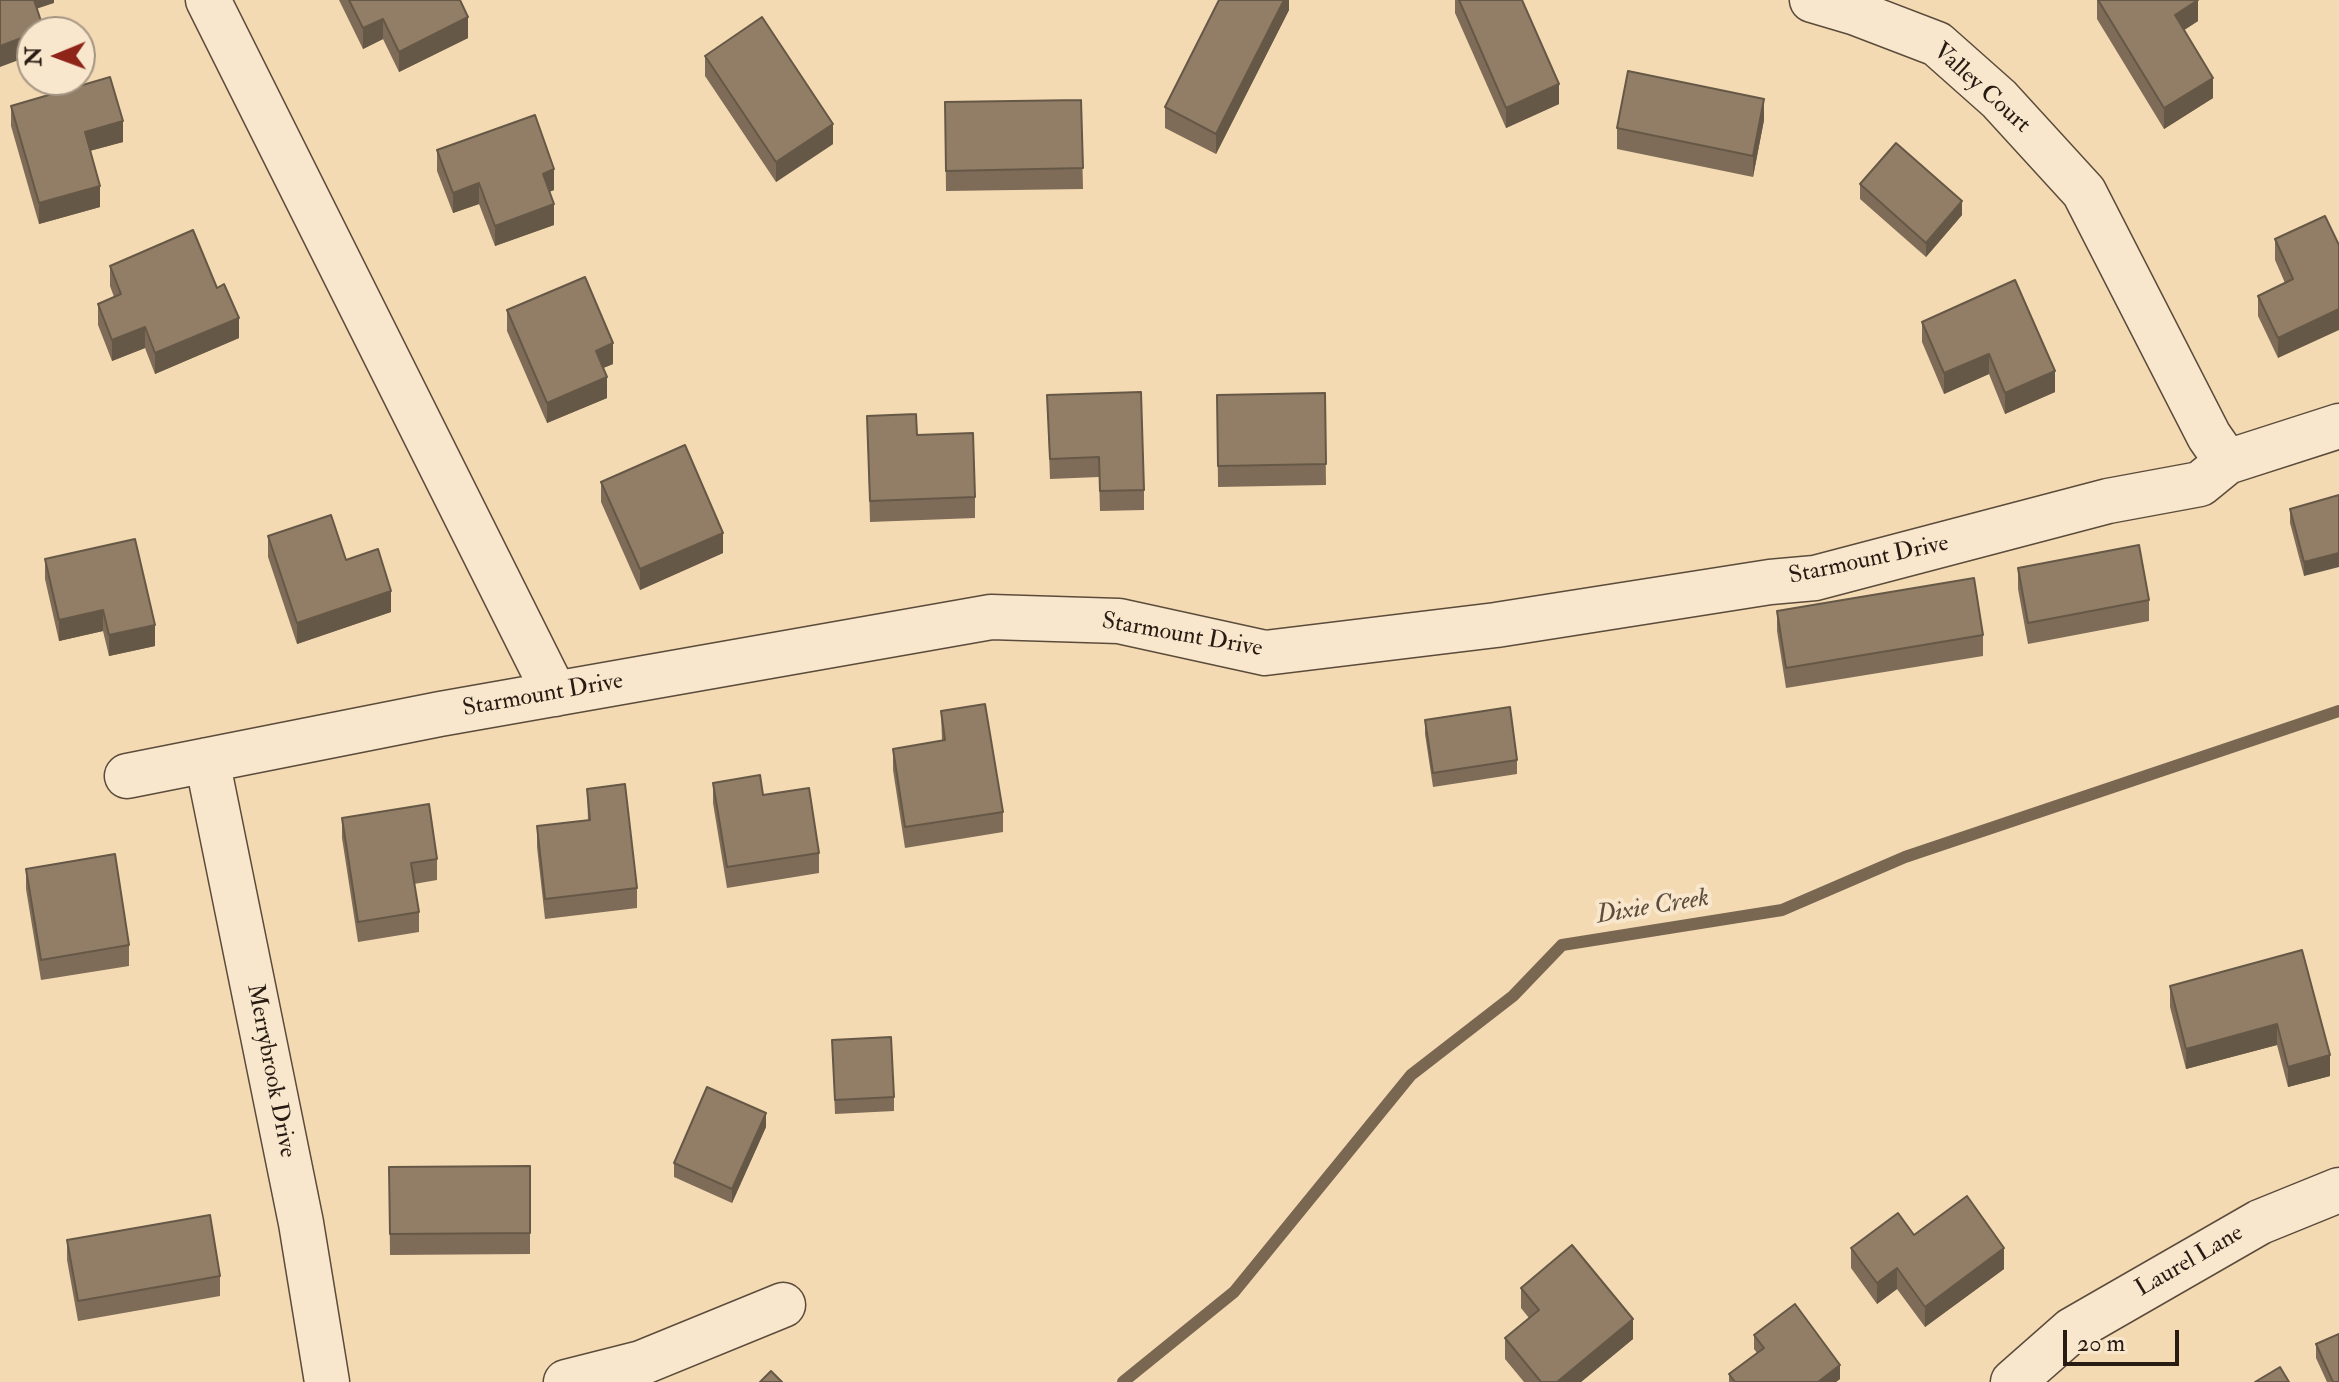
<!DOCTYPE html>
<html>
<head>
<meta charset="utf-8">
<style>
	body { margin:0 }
	#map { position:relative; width:2339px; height:1382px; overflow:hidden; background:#f4dab2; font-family:"IM FELL Double Pica",serif }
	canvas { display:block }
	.north { position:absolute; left:16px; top:16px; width:80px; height:80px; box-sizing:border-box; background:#f8e7cd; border:2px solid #a59583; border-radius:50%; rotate:269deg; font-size:22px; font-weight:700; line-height:32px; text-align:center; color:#281b13 }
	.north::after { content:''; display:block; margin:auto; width:28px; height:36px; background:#8f2418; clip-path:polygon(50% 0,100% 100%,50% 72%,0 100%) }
	.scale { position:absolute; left:2063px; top:1330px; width:116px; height:36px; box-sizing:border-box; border:4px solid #281b13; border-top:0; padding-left:10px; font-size:24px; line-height:28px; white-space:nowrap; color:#281b13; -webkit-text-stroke:6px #f8e7cd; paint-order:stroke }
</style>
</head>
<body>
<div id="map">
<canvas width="2339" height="1382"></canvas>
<div class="north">N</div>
<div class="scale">20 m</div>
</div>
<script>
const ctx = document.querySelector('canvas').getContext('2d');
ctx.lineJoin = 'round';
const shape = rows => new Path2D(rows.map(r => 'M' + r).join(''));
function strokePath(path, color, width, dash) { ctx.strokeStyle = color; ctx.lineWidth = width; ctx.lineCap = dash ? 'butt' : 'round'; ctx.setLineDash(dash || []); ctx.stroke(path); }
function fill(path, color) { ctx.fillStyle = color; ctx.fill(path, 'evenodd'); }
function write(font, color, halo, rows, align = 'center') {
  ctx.font = font + ' "IM FELL Double Pica",serif'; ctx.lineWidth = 8; ctx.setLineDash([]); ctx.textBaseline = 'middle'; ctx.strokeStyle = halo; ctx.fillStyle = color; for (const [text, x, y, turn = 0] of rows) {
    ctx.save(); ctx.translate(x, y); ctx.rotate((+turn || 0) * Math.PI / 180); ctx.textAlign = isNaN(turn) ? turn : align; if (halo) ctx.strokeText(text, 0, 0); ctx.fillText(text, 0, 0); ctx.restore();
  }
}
strokePath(shape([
	[1123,1382,1234,1292,1411,1075,1513,996,1562,945,1782,910,1905,857,2339,711]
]), '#796752', 12);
const minor = shape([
	[208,0,555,694],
	[2227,462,2339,426],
	[207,760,301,1223,327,1382],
	[127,776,440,714,991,617,1119,621,1265,653,1496,625,1770,582,1815,578,2108,501,2200,484,2227,462,2209,436,2084,192,1999,99,1937,44,1856,13,1812,0],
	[566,1382,641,1363,783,1305],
	[2013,1382,2072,1330,2260,1222,2339,1190]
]);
strokePath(minor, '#5b4b3b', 47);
strokePath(minor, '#f8e7cd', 44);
fill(shape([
	[339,0,460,0,468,38,399,72,383,39,363,49],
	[1289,0,1289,10,1216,154,1165,128,1165,107],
	[1455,0,1522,0,1559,104,1506,128,1455,13],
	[2097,0,2198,0,2198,21,2184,30,2213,98,2164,129,2097,19],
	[705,56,833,144,776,182,705,76],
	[1081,100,1083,189,946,191,945,102],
	[11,106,123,142,90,151,100,207,39,224,11,126],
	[1764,120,1753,177,1617,149,1617,128],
	[437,150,554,190,549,192,554,225,495,246,479,204,453,213,437,171],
	[1860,184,1962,215,1926,257,1860,199],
	[2325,216,2278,358,2258,316,2258,296,2285,283,2275,260,2275,239],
	[110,266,239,338,155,374,145,348,112,361,98,325,98,304,114,297,110,286],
	[2015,280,2055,392,2005,414,1989,374,1944,394,1922,342,1922,322],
	[507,310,613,364,603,368,607,398,547,423,507,331],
	[1325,393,1326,485,1218,487,1217,395],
	[1047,395,1144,490,1144,510,1100,511,1099,477,1050,479],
	[867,416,917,435,975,497,975,518,870,522],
	[601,482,723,553,640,590,601,502],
	[2339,495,2304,576,2290,523,2290,509],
	[268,536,346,560,391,612,297,644,268,557],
	[45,559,155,646,109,656,103,631,59,641,45,579],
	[2018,568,2149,600,2149,621,2028,644,2018,589],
	[1777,611,1983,635,1983,656,1786,688,1777,631],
	[941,711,1003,812,1003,832,905,848,893,770,893,749,942,741],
	[1425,720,1517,760,1517,774,1433,787,1425,734],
	[713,783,763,795,819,853,819,873,727,888,713,803],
	[587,789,637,888,637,908,545,919,537,847,537,826,588,820],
	[342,818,437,859,437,880,414,884,419,912,419,932,358,942,342,838],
	[26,869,129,945,129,966,41,980,26,889],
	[2302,950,2330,1076,2288,1087,2277,1045,2186,1069,2170,1007,2170,986],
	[832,1040,894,1097,894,1111,835,1114],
	[766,1127,732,1203,674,1177,674,1163],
	[530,1166,530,1254,390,1255,389,1167],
	[1914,1235,2004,1269,1925,1327,1897,1289,1877,1304,1851,1268,1851,1248],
	[67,1240,220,1276,220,1296,78,1321,67,1260],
	[1521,1288,1633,1339,1581,1382,1524,1382,1505,1359,1505,1338,1529,1318,1521,1308],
	[1754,1335,1840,1379,1836,1382,1729,1382,1729,1374,1757,1353,1754,1349],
	[2316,1344,2339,1382,2327,1382,2316,1358]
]), '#7e6c58');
fill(shape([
	[30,0,54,0,54,3,30,11],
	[1284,0,1289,0,1289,10,1216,154,1216,134],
	[2198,1,2198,21,2175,36,2175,15],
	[468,17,468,38,399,72,399,52],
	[383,19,383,39,363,49,363,28],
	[32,34,32,55,0,67,0,46],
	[2213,78,2213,98,2164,129,2164,108],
	[1559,84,1559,104,1506,128,1506,108],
	[1764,99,1764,120,1753,177,1753,156],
	[123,121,123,142,85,152,85,132],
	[833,124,833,144,776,182,776,162],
	[554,169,554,190,543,194,543,174],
	[479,183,479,204,453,213,453,193],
	[100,186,100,207,39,224,39,203],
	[1962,201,1962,215,1926,257,1926,243],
	[554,204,554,225,495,246,495,226],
	[2339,309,2339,330,2278,358,2278,338],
	[239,318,239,338,155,374,155,353],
	[145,327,145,348,112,361,112,340],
	[613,343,613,364,596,371,596,351],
	[1989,354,1989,374,1944,394,1944,373],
	[2055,371,2055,392,2005,414,2005,393],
	[607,377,607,398,547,423,547,403],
	[723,533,723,553,640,590,640,569],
	[2339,553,2339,567,2304,576,2304,562],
	[391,591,391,612,297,644,297,623],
	[103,610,103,631,59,641,59,620],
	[155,625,155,646,109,656,109,635],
	[2277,1024,2277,1045,2186,1069,2186,1049],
	[2330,1055,2330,1076,2288,1087,2288,1067],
	[766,1113,766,1127,732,1203,732,1189],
	[2004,1248,2004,1269,1925,1327,1925,1307],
	[1897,1268,1897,1289,1877,1304,1877,1283],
	[1633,1319,1633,1339,1581,1382,1557,1382],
	[1840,1365,1840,1379,1836,1382,1818,1382]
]), '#665847');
const building = shape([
	[0,0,34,0,44,30,38,32,32,32,32,34,0,46,0,0],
	[349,0,460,0,468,17,399,52,383,19,363,28,349,0],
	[1219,0,1284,0,1216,134,1165,107,1219,0],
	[1459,0,1522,0,1559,84,1506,108,1459,0],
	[2098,0,2198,0,2175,15,2213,78,2164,108,2098,0],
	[762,17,833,124,776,162,705,56,762,17],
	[1628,71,1764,99,1753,156,1617,128,1628,71],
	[110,77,123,121,85,132,100,186,39,203,11,106,110,77],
	[1081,100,1083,168,946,171,945,102,1081,100],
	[535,115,554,169,543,174,554,204,495,226,479,183,453,193,437,150,535,115],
	[1896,143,1962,201,1926,243,1860,184,1896,143],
	[2325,216,2339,245,2339,309,2278,338,2258,296,2293,279,2275,239,2325,216],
	[193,230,217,288,224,284,239,318,155,353,145,327,112,340,98,304,121,294,110,266,193,230],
	[585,277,613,343,596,351,607,377,547,403,507,310,585,277],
	[2015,280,2055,371,2005,393,1989,354,1944,373,1922,322,2015,280],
	[1141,392,1144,490,1100,491,1099,457,1050,459,1047,395,1141,392],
	[1325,393,1326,464,1218,466,1217,395,1325,393],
	[916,414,917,435,973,433,975,497,870,501,867,416,916,414],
	[685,445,723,533,640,569,601,482,685,445],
	[2339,495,2339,553,2304,562,2290,509,2339,495],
	[331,515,346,560,378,549,391,591,297,623,268,536,331,515],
	[135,539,155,625,109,635,103,610,59,620,45,559,135,539],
	[2139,545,2149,600,2028,623,2018,568,2139,545],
	[1974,578,1983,635,1786,668,1777,611,1974,578],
	[985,704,1003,812,905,827,893,749,945,740,941,711,985,704],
	[1510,707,1517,760,1433,773,1425,720,1510,707],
	[760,775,763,795,809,788,819,853,727,867,713,783,760,775],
	[625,784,637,888,545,899,537,826,590,820,587,789,625,784],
	[429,804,437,859,411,863,419,912,358,922,342,818,429,804],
	[115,854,129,945,41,960,26,869,115,854],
	[2302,950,2330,1055,2288,1067,2277,1024,2186,1049,2170,986,2302,950],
	[891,1037,894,1097,835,1100,832,1040,891,1037],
	[707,1087,766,1113,732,1189,674,1163,707,1087],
	[530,1166,530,1233,390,1234,389,1167,530,1166],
	[1967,1196,2004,1248,1925,1307,1897,1268,1877,1283,1851,1248,1898,1213,1914,1235,1967,1196],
	[210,1215,220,1276,78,1301,67,1240,210,1215],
	[1572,1245,1633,1319,1557,1382,1541,1382,1505,1338,1539,1310,1521,1288,1572,1245],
	[1795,1304,1840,1365,1818,1382,1735,1382,1729,1374,1764,1348,1754,1335,1795,1304],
	[2339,1334,2339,1382,2333,1382,2316,1344,2339,1334],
	[2280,1367,2289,1382,2255,1382,2280,1367],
	[771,1371,782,1382,760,1382,771,1371]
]);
fill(building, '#927e66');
strokePath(building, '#665847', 2);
write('24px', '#281b13', '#f8e7cd', [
	["Valley Court",1981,89,42],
	["Starmount Drive",1869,561,-12],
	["Starmount Drive",1182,636,10],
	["Starmount Drive",543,696,-10],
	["Merrybrook Drive",270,1071,79],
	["Laurel Lane",2190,1262,-30]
]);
write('italic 26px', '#5e4d3d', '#f8e7cd', [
	["Dixie Creek",1653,908,-9]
]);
</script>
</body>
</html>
